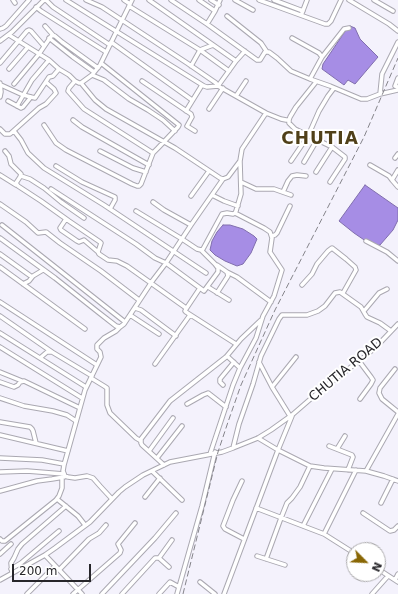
<!DOCTYPE html>
<html>
<head>
<meta charset="utf-8">
<style>
	body { margin:0 }
	#map { position:relative; width:398px; height:594px; overflow:hidden; background:#f4f2fc; font-family:"DejaVu Sans",sans-serif }
	canvas { display:block }
	.north { position:absolute; left:346px; top:542px; width:40px; height:40px; box-sizing:border-box; background:#fff; border:1px solid #a9a8aa; border-radius:50%; rotate:114deg; font-size:11px; font-weight:700; line-height:16px; text-align:center; color:#27262a }
	.north::after { content:''; display:block; margin:auto; width:14px; height:18px; background:#896705; clip-path:polygon(50% 0,100% 100%,50% 72%,0 100%) }
	.scale { position:absolute; left:12px; top:564px; width:79px; height:18px; box-sizing:border-box; border:2px solid #27262a; border-top:0; padding-left:5px; font-size:12px; line-height:14px; white-space:nowrap; color:#27262a; -webkit-text-stroke:3px #fff; paint-order:stroke }
</style>
</head>
<body>
<div id="map">
<canvas width="398" height="594"></canvas>
<div class="north">N</div>
<div class="scale">200 m</div>
</div>
<script>
const ctx = document.querySelector('canvas').getContext('2d');
ctx.lineJoin = 'round';
function fill(path, color) { ctx.fillStyle = color; ctx.fill(path, 'evenodd'); }
const shape = rows => new Path2D(rows.map(r => 'M' + r).join(''));
function strokePath(path, color, width, dash) { ctx.strokeStyle = color; ctx.lineWidth = width; ctx.lineCap = dash ? 'butt' : 'round'; ctx.setLineDash(dash || []); ctx.stroke(path); }
function write(font, color, halo, rows, align = 'center') {
  ctx.font = font + ' "DejaVu Sans",sans-serif'; ctx.lineWidth = 4; ctx.setLineDash([]); ctx.textBaseline = 'middle'; ctx.strokeStyle = halo; ctx.fillStyle = color; for (const [text, x, y, turn = 0] of rows) {
    ctx.save(); ctx.translate(x, y); ctx.rotate((+turn || 0) * Math.PI / 180); ctx.textAlign = isNaN(turn) ? turn : align; if (halo) ctx.strokeText(text, 0, 0); ctx.fillText(text, 0, 0); ctx.restore();
  }
}
const water = shape([
	[350,26,355,28,360,39,378,57,355,84,348,80,344,85,322,69,323,64,348,27,350,26],
	[365,185,398,208,398,220,393,230,380,245,373,246,354,233,339,221,365,185],
	[223,225,230,225,243,229,254,236,257,239,251,253,243,264,237,266,225,261,215,255,210,250,212,241,217,232,223,225]
]);
fill(water, '#a68de5');
strokePath(water, '#806ead', 1);
const minor = shape([
	[13,0,15,3],
	[66,0,204,86,207,87,218,86,266,113,281,119,286,120,289,120],
	[86,0,102,7,187,63,216,83,218,86,236,61],
	[124,0,130,4],
	[132,0,100,65,92,75,81,83,79,83,75,81,69,88,68,91,84,109,153,153],
	[149,0,236,61,245,51],
	[171,0,207,24,257,60,260,60,265,52,269,52,277,58,291,71,310,79,330,86,361,99,367,99,380,94,398,90],
	[199,0,215,11],
	[211,0,219,5],
	[235,0,253,10],
	[259,0,325,24,328,24,331,21,341,0],
	[274,0,303,11],
	[349,0,389,24,398,31],
	[374,0,393,11],
	[129,6,200,50,229,71],
	[36,7,41,11,106,52],
	[302,13,307,0],
	[227,16,261,43,267,52],
	[207,24,215,11,220,0],
	[45,26,53,35],
	[0,29,3,28,6,26,29,0],
	[9,35,49,60,59,69,69,75,75,81],
	[49,38,73,57,94,72],
	[292,38,319,53,322,57,310,79],
	[0,41,12,32,43,1,45,0,47,1,53,7,110,45],
	[111,42,192,100],
	[322,57,344,29,349,28],
	[0,63,27,31,29,30,31,31,44,46],
	[191,66,200,50,213,45],
	[9,69,28,47],
	[92,75,104,80,129,99,148,110,163,120,175,131],
	[398,78,395,86,398,87],
	[142,81,191,114,192,117,187,126,195,131],
	[316,82,296,107,290,117,289,120,289,123,295,129,332,147,345,157,345,159,330,182],
	[0,83,1,92,0,97],
	[81,83,95,100,106,109,175,148,220,178,223,179,228,177,240,161],
	[14,84,39,54,52,35,55,36,62,42,98,68],
	[1,85,23,95,35,98,49,77,53,76,59,69],
	[380,94,382,74,398,42],
	[236,96,246,81],
	[8,101,21,108,23,107,31,97],
	[17,106,32,80,49,60],
	[209,109,223,88],
	[186,111,202,85],
	[73,120,82,127,149,165],
	[44,125,56,143,66,150,132,184,137,186,139,186,141,184,153,153,158,148,178,127,179,125,101,63],
	[0,129,5,134,10,134,39,108,46,104,56,93,54,89,46,82],
	[14,131,21,140,28,153,44,168,104,205,206,273],
	[5,151,9,156,11,164,21,174,20,177,16,183,18,186,41,201,69,221,100,242,101,243,98,252,99,254,108,260,117,261,127,266,186,308],
	[100,151,133,168,146,172],
	[395,158,398,154],
	[291,161,308,136,319,111,328,96,334,88],
	[304,162,317,140],
	[370,165,389,176,392,180],
	[56,166,82,182,115,197,115,200,110,209],
	[398,170,392,180,398,187],
	[316,172,332,147],
	[0,175,16,185],
	[21,176,30,179,44,188,61,202,84,218],
	[241,182,256,189,274,189,291,195],
	[51,189,136,244,155,258,166,263,204,291,218,272,218,268,215,264,201,250],
	[283,192,288,181,292,176,297,175,306,176],
	[212,195,224,201,238,206],
	[191,196,209,171],
	[153,202,164,210,191,225],
	[0,204,26,222,38,233,46,232,60,243,101,271,139,300],
	[136,211,182,239,197,249,201,250,203,249,222,214,227,213,233,214,235,213,236,211,241,194,240,161,242,149,266,113],
	[66,219,60,228,61,230,77,241,79,242,84,240,98,252],
	[2,225,125,322],
	[272,236,275,235,277,233,290,206],
	[0,238,55,278,98,312,116,326,120,327,124,324,153,280,166,263,191,225,223,179],
	[366,241,387,252,398,261],
	[0,254,32,277],
	[217,265,227,272,228,276,217,293],
	[0,267,85,329],
	[227,272,237,277,271,302],
	[23,284,29,281,33,276,43,270],
	[302,285,312,274,317,264,328,251,332,248,346,259,355,267,356,270,343,293],
	[208,287,229,300],
	[200,288,186,309,185,311,186,312,236,344],
	[0,302,97,365],
	[135,308,141,310,176,336],
	[364,311,379,293,387,289],
	[130,315,159,334],
	[0,316,52,352],
	[0,333,86,387],
	[0,347,82,398],
	[227,356,240,368],
	[40,358,47,352,52,352,92,376],
	[359,361,371,377,373,380,371,384,360,399],
	[259,362,272,387,290,416],
	[155,364,190,315],
	[395,369,380,388,379,393,382,399,398,412],
	[0,372,22,381],
	[91,378,104,386,107,388,107,405,110,413,136,438,141,441],
	[0,382,14,387,18,385,20,382,24,381,80,408],
	[223,385,220,382,220,379,234,362],
	[272,387,296,357],
	[0,398,24,406,53,411,67,415,76,421],
	[187,404,203,395,208,393,226,407],
	[0,422,30,427,32,429,33,431,36,443],
	[0,435,68,451],
	[258,438,278,450,310,466,324,468,366,471,384,476,398,481],
	[329,446,352,455,353,457,348,470],
	[233,448,239,424,253,384,261,356,279,319,282,315,307,315,318,311,325,306,335,293,340,292,361,307,365,314,367,317,380,323,391,331],
	[337,449,345,436],
	[149,451,173,418],
	[210,454,233,385,240,368,256,338,263,316,274,296,282,270,270,252,272,238,270,232,264,228,235,213],
	[0,458,42,460,64,464],
	[157,458,182,426],
	[164,465,142,445,141,443,141,439,170,401,226,357,241,339,261,320],
	[152,471,182,500],
	[366,471,398,414],
	[0,472,27,471,64,474],
	[242,481,233,500,223,526,225,529,244,539],
	[0,491,37,481,52,479,64,477],
	[145,497,160,478],
	[57,499,78,516,85,525],
	[112,499,100,486,93,478,87,476,75,478,68,477,65,476,63,471,64,465,85,390,101,357,100,352,97,349,97,345,104,338,116,331,120,327],
	[381,503,393,479],
	[256,508,324,534,354,553],
	[363,513,390,531,394,530,398,526],
	[303,526,332,469],
	[324,534,356,470],
	[0,539,2,541,5,541,56,500,59,496,62,488,62,477],
	[0,554,11,544],
	[45,555,82,594],
	[257,556,285,565],
	[159,558,172,540],
	[266,559,281,518,287,503,292,498,300,487,310,466],
	[11,569,21,563,59,531],
	[378,569,398,582],
	[59,570,89,539,99,533,106,525],
	[12,573,11,563,14,558,18,549,22,544,66,506],
	[0,580,45,555,55,548,90,522,119,492,125,487,143,475,170,462,222,452,233,448,258,438,271,430,292,415,322,389,363,358,376,347,398,324],
	[395,580,398,574],
	[200,582,215,594],
	[27,594,55,566],
	[73,594,120,553,121,550,118,544,135,523],
	[102,594,155,538,176,513],
	[122,594,155,558,159,558,169,567],
	[159,594,170,582,179,587],
	[177,594,202,506,215,452],
	[224,594,278,450,292,416],
	[372,594,388,576]
]);
strokePath(minor, '#aaa8b1', 5.5);
strokePath(minor, '#fff', 3.5);
strokePath(shape([
	[183,594,218,452,228,422,241,385,275,310,364,137,398,58]
]), '#85848a', 1, [6, 3]);
write('13px', '#27262a', '#fff', [
	["CHUTIA ROAD",346,370,-40]
]);
ctx.letterSpacing = '1px';
write('bold 17px', '#504019', '#fff', [
	["CHUTIA",320,140]
]);
ctx.letterSpacing = '0px';
</script>
</body>
</html>
